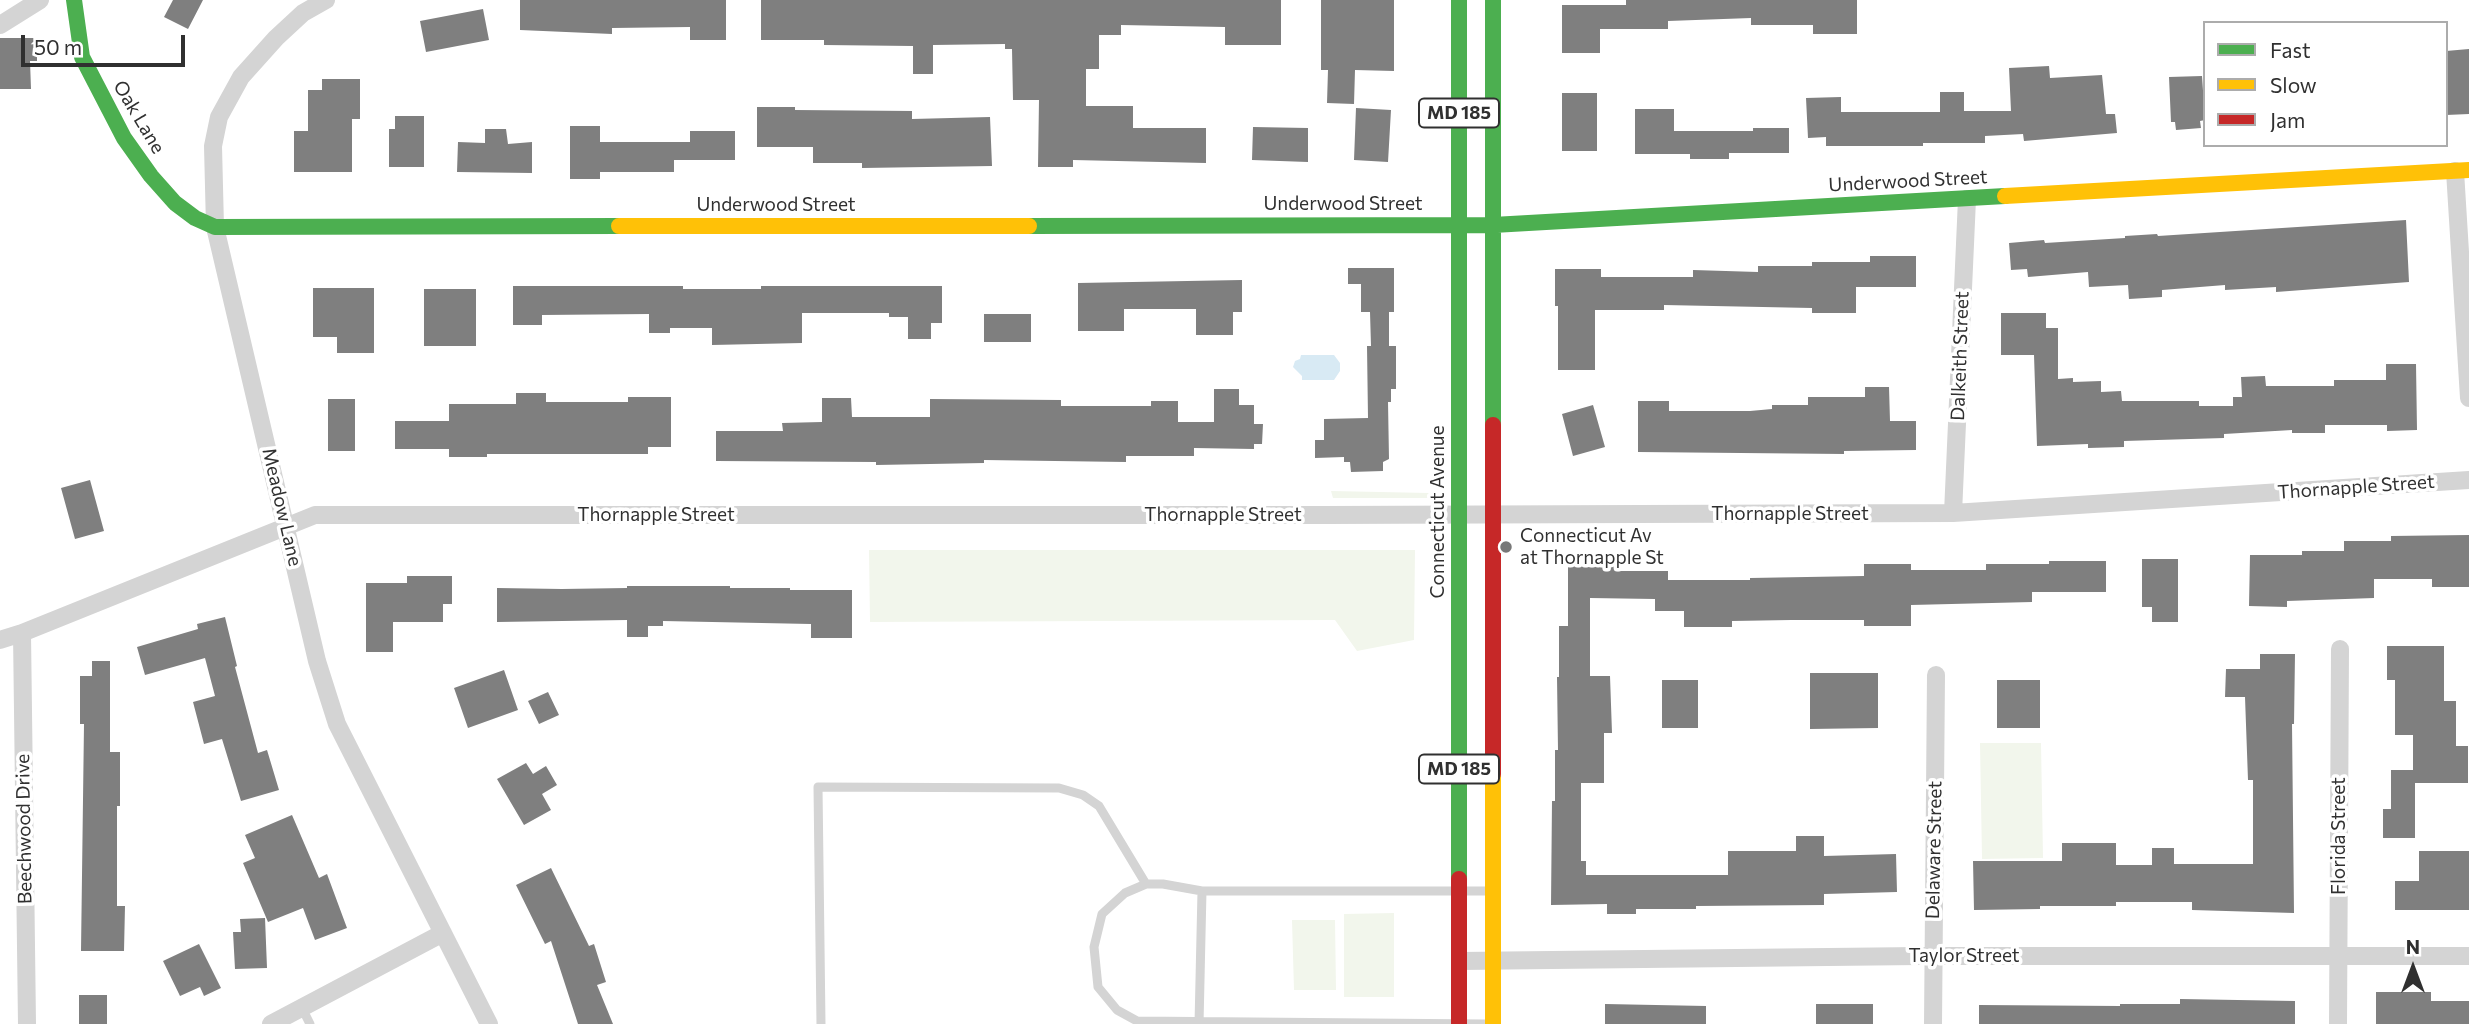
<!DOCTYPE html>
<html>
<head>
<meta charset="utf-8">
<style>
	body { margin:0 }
	#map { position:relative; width:2469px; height:1024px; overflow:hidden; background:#fff; font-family:Commissioner,sans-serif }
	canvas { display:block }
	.legend { position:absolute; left:2203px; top:21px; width:245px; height:126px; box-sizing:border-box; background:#fff; border:2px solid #acacac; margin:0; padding:9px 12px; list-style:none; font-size:21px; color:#303030 }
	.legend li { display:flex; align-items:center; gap:14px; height:35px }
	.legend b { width:35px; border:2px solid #acacac }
	.north { position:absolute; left:2378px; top:933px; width:70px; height:70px; -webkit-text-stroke:5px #fff; paint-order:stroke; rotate:0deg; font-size:19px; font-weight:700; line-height:28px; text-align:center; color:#303030 }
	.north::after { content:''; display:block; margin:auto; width:24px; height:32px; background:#303030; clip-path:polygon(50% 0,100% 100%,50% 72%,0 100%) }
	.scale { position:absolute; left:21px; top:35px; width:164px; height:32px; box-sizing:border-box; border:4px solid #303030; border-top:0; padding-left:9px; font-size:21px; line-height:24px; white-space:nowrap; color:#303030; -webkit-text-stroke:5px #fff; paint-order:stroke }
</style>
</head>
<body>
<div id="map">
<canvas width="2469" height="1024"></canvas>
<ul class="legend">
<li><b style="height:9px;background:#4caf50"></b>Fast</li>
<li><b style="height:9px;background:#ffc107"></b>Slow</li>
<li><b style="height:9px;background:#c62828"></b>Jam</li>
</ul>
<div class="north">N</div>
<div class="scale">50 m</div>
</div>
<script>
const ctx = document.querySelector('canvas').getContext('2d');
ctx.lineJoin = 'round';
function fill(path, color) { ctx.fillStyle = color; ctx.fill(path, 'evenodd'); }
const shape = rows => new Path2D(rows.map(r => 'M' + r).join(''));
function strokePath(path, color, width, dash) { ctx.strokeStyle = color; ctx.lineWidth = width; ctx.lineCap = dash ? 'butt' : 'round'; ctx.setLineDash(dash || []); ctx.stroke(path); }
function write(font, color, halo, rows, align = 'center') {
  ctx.font = font + ' Commissioner,sans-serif'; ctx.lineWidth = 7; ctx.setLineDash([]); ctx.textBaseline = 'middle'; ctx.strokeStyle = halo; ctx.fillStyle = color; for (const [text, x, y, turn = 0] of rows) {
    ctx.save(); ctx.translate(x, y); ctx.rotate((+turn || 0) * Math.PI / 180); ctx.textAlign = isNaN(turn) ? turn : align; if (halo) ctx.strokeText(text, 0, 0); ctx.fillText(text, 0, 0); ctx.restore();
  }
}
fill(shape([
	[1331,491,1429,493,1429,498,1333,498],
	[869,550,1415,550,1414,640,1357,651,1335,620,870,622],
	[1980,743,2041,743,2043,858,1982,859],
	[1394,913,1394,997,1344,997,1344,914],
	[1292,920,1335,920,1336,990,1294,990]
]), '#f2f6ec');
fill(shape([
	[1301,355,1334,355,1340,363,1340,371,1334,380,1302,380,1302,376,1293,367,1295,361,1300,359]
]), '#d8eaf4');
fill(shape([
	[173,0,203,0,188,29,164,17],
	[520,0,726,0,726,40,690,40,690,27,612,28,612,34,520,30],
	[761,0,1281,0,1281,45,1225,45,1225,27,1121,25,1121,35,1099,35,1099,69,1086,69,1086,106,1133,106,1133,128,1206,128,1206,163,1073,160,1073,167,1038,167,1039,100,1013,100,1012,49,1005,49,1005,44,933,45,933,74,913,74,913,46,824,45,824,40,761,40],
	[1321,0,1394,0,1394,71,1355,70,1354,104,1327,103,1328,70,1321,70],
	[1626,0,1857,0,1857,34,1813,34,1813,25,1751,25,1751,18,1668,21,1668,29,1600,29,1600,53,1562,53,1562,5,1626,5],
	[483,9,489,40,426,52,420,21],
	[0,38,37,38,37,61,30,61,31,89,0,89],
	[2469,49,2469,114,2446,115,2446,51],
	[2049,66,2050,78,2102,75,2106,114,2115,114,2117,133,2024,141,2023,134,1985,136,1985,143,1923,143,1923,146,1826,146,1826,137,1808,138,1806,98,1841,97,1841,112,1940,112,1940,92,1964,92,1964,111,2011,111,2009,68],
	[2202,76,2205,120,2200,121,2201,128,2176,130,2175,122,2171,122,2169,77],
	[322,79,360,79,360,119,352,119,352,172,294,172,294,131,308,131,308,90,322,90],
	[1562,93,1597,93,1597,151,1562,151],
	[757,107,795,107,795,110,912,111,912,119,990,117,992,166,862,168,862,163,813,163,813,147,757,147],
	[1356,108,1391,110,1388,162,1354,160],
	[1635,109,1674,109,1674,131,1753,131,1753,128,1789,128,1789,153,1729,153,1729,159,1690,159,1690,154,1635,154],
	[395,116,424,116,424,167,389,167,389,129,395,129],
	[570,126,600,126,600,142,690,142,690,131,735,131,735,160,674,160,674,172,600,172,600,179,570,179],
	[1253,127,1308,128,1308,162,1252,160],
	[485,129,506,129,508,144,532,142,532,173,457,172,458,142,485,143],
	[2406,220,2409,282,2276,292,2276,287,2225,290,2225,285,2162,290,2162,297,2129,299,2128,285,2089,287,2088,272,2028,277,2027,269,2011,270,2009,243,2044,240,2045,243,2125,238,2125,236,2157,234,2158,236],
	[1870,256,1916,256,1916,287,1856,287,1856,313,1812,313,1812,308,1664,305,1664,310,1595,310,1595,370,1558,370,1558,306,1555,306,1555,269,1601,269,1601,277,1693,277,1693,270,1758,272,1758,266,1812,266,1812,262,1870,262],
	[1348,268,1394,268,1394,312,1389,312,1389,346,1396,346,1396,389,1391,389,1391,402,1388,402,1389,459,1383,462,1383,471,1351,472,1350,462,1344,462,1344,457,1315,458,1315,440,1324,440,1324,419,1368,418,1367,346,1371,346,1370,312,1361,312,1361,284,1348,284],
	[1242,280,1242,312,1233,312,1233,335,1196,335,1196,309,1124,309,1124,331,1078,331,1078,283],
	[513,286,683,286,683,289,761,289,761,286,942,286,942,323,931,323,931,339,908,339,908,317,889,317,889,313,802,313,802,343,712,345,712,328,670,328,670,333,649,333,649,314,542,315,542,325,513,325],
	[313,288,374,288,374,353,337,353,337,337,313,337],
	[424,289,476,289,476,346,424,346],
	[2001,313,2046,313,2046,328,2058,328,2058,379,2073,378,2073,382,2101,381,2101,392,2121,391,2122,401,2199,401,2199,406,2233,406,2233,397,2242,397,2241,377,2265,376,2266,386,2334,386,2334,380,2386,380,2386,364,2416,364,2417,430,2387,431,2387,425,2325,425,2325,433,2292,433,2292,430,2224,434,2224,438,2124,441,2124,447,2088,448,2088,444,2037,446,2034,355,2001,355],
	[984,314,1031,314,1031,342,984,342],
	[1865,387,1889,387,1890,421,1916,421,1916,450,1844,451,1844,454,1638,452,1638,401,1669,401,1669,411,1750,411,1772,409,1772,405,1808,405,1808,397,1865,397],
	[1214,389,1239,389,1239,405,1254,405,1254,424,1263,424,1262,444,1254,444,1254,449,1194,448,1194,456,1126,456,1126,462,984,460,984,463,876,465,876,462,716,461,716,431,783,431,782,423,822,422,822,398,851,398,852,417,930,417,930,399,1061,400,1061,406,1151,406,1151,401,1178,401,1178,422,1214,422],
	[516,393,546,393,546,402,628,402,628,397,671,397,671,447,648,447,648,454,487,454,487,457,449,457,449,449,395,449,395,421,449,421,449,404,516,404],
	[328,399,355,399,355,451,328,451],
	[1593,405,1605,447,1573,456,1562,414],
	[90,480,104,531,75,539,61,488],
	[2469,535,2469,587,2432,587,2432,579,2374,579,2374,598,2287,601,2287,607,2249,606,2250,555,2302,555,2302,551,2344,551,2344,541,2391,541,2391,536],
	[2142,559,2178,559,2178,622,2152,622,2152,607,2142,607],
	[2049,561,2106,561,2106,592,2032,592,2032,602,1911,605,1911,626,1864,626,1864,620,1791,620,1732,621,1732,627,1684,627,1684,611,1655,611,1655,599,1590,598,1590,676,1610,676,1612,733,1604,733,1604,783,1581,783,1581,861,1586,861,1586,875,1728,875,1728,851,1796,851,1796,836,1824,836,1824,856,1896,854,1897,892,1824,894,1824,905,1696,906,1696,909,1636,909,1636,914,1607,914,1607,904,1551,905,1552,801,1555,801,1555,750,1558,750,1557,677,1559,677,1559,626,1568,626,1568,566,1620,566,1620,571,1668,571,1668,580,1750,580,1750,578,1864,576,1864,564,1911,564,1911,570,1986,570,1986,564,2049,564],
	[407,576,452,576,452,604,443,604,443,622,393,622,393,652,366,652,366,583,407,583],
	[627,586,730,586,730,588,790,588,790,590,852,590,852,638,811,638,811,624,663,621,663,626,648,626,648,637,627,637,627,620,497,622,497,588,562,589,627,588],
	[225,617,237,666,235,667,258,753,267,750,279,790,241,801,222,739,204,744,193,702,215,696,205,658,145,675,137,647,198,629,197,624],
	[2387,646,2444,646,2444,701,2456,701,2456,746,2468,746,2468,783,2415,783,2415,838,2383,838,2383,809,2391,809,2391,770,2413,770,2413,735,2395,735,2395,680,2387,680],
	[2260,654,2295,654,2294,724,2292,724,2294,913,2192,910,2192,902,2116,902,2116,906,2040,906,2040,909,1974,910,1973,861,2062,861,2062,843,2116,843,2116,865,2152,865,2152,848,2174,848,2174,864,2253,864,2253,780,2248,780,2245,697,2225,697,2226,669,2260,669],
	[92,661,110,661,110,752,120,752,120,806,117,806,117,906,125,906,124,951,81,951,84,724,80,724,80,676,92,676],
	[504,670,518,710,468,728,454,688],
	[1810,673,1878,673,1878,728,1810,729],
	[1662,680,1698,680,1698,728,1662,728],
	[1997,680,2040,680,2040,728,1997,728],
	[548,692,559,715,539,724,528,701],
	[526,763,533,774,546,766,557,785,542,794,551,810,524,825,497,779],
	[292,815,319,878,327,874,347,928,315,940,303,908,268,922,243,863,255,858,245,835],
	[2419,851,2469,851,2469,910,2395,910,2395,881,2419,881],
	[551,868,589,946,594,944,606,982,597,985,613,1024,578,1024,551,941,545,944,516,885],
	[265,918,267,968,235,969,233,932,241,932,240,919],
	[199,944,221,988,204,996,200,987,180,996,163,961],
	[2376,992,2431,992,2431,1001,2469,1001,2469,1024,2376,1024],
	[79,995,107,995,107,1024,79,1024],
	[2180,999,2295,1001,2295,1024,1979,1024,1979,1005,2120,1006,2120,1004,2180,1004],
	[1605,1004,1706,1006,1706,1024,1605,1024],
	[1816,1004,1873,1004,1873,1024,1816,1024]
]), '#7f7f7f');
strokePath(shape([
	[302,1008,310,1024],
	[821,1024,818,787,1059,788,1083,795,1099,806,1146,884],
	[1199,1024,1202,891],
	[1485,1024,1137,1021,1117,1010,1098,987,1094,947,1102,914,1125,893,1146,884,1163,884,1202,891,1489,891]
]), '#d4d4d4', 9);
strokePath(shape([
	[326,0,303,13,276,38,241,77,219,117,213,146,215,227,317,661,337,724,489,1024],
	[0,25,40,0],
	[2455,171,2469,398],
	[1953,513,1967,199],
	[22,633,27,1024],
	[0,640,22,633,315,515,1325,515,1953,513,2469,480],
	[1460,961,1920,956,2469,956],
	[271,1024,443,933],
	[1933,1024,1936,675],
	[2338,1024,2340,649]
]), '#d4d4d4', 18);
strokePath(shape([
	[74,0,82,57,124,138,151,176,175,203,195,218,215,227,619,226],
	[1459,0,1459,879],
	[1493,0,1493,425],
	[1029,226,1493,225,2005,196]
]), '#4caf50', 16);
strokePath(shape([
	[2005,196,2469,170],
	[619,226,1029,226],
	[1493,774,1493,1024]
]), '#ffc107', 16);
strokePath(shape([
	[1493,425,1493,774],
	[1459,879,1459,1024]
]), '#c62828', 16);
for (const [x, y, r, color] of [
	[1506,547,7,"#787878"]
]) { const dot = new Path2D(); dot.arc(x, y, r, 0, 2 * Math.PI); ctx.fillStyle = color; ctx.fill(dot); strokePath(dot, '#fff', 2.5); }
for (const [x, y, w] of [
	[1459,113,80],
	[1459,769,80]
]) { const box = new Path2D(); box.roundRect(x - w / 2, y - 14.5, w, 29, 5); ctx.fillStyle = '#fff'; ctx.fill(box); strokePath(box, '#303030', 2); }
write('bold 18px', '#303030', null, [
	["MD 185",1459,113],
	["MD 185",1459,769]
]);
write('19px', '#303030', '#fff', [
	["Oak Lane",139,117,59],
	["Underwood Street",1908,181,-3],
	["Underwood Street",1343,204],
	["Underwood Street",776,205],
	["Dalkeith Street",1960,356,-88],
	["Thornapple Street",2356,487,-4],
	["Meadow Lane",282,507,77],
	["Connecticut Avenue",1438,512,-90],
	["Thornapple Street",1790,514],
	["Thornapple Street",656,515],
	["Thornapple Street",1223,515],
	["Beechwood Drive",24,829,-91],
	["Florida Street",2339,836,-90],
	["Delaware Street",1934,850,-89],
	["Taylor Street",1964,956]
]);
write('19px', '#303030', '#fff', [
	["Connecticut Av",1520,536],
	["at Thornapple St",1520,558]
], 'left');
</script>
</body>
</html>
